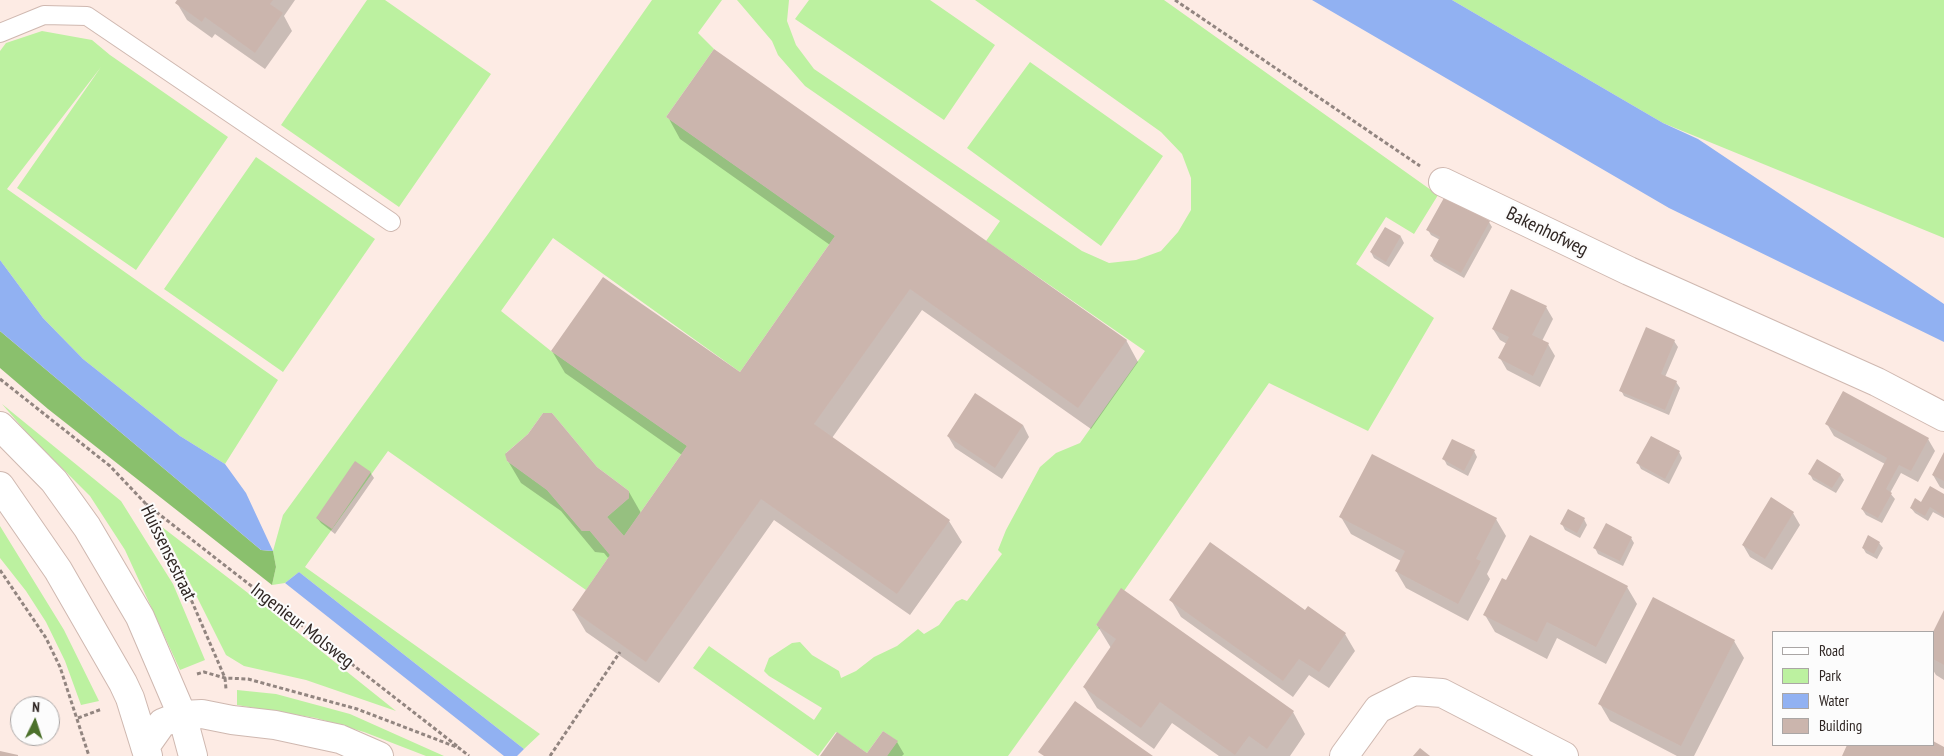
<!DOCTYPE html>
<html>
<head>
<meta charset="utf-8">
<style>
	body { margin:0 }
	#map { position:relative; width:1944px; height:756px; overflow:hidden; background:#fdebe4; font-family:"PT Sans Narrow",sans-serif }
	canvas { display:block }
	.legend { position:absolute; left:1772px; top:631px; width:162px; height:115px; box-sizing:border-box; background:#fcfcfc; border:1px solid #aaa6a5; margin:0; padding:6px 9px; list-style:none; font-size:15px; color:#2f2623 }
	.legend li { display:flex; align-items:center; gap:10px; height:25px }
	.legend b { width:25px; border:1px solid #aaa6a5 }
	.north { position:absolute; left:10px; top:696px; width:50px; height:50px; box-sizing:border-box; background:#fcfcfc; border:1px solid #aaa6a5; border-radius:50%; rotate:4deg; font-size:14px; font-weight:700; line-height:20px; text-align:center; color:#2f2623 }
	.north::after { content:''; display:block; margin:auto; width:18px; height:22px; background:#4b702a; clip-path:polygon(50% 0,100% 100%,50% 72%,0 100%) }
</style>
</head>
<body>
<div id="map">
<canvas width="1944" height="756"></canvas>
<ul class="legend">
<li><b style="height:6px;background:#fff"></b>Road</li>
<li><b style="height:14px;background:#bcf1a0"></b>Park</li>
<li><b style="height:14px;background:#91b1f2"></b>Water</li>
<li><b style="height:14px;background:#cbb5ad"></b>Building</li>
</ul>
<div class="north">N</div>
</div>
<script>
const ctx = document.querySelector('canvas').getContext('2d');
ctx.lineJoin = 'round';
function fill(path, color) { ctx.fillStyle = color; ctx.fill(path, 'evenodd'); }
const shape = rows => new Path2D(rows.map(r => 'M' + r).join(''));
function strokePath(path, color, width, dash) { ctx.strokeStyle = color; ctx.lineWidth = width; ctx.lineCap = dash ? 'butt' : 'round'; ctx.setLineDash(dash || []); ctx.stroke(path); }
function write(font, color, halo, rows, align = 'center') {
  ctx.font = font + ' "PT Sans Narrow",sans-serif'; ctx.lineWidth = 4; ctx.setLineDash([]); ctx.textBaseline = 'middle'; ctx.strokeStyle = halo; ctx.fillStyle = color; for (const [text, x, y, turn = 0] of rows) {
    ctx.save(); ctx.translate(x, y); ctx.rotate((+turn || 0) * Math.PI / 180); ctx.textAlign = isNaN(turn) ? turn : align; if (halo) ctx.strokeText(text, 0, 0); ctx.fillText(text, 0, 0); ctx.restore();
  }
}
fill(shape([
	[367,0,385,0,491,74,399,207,281,125],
	[652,0,722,0,698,33,714,49,666,117,835,236,740,372,553,238,501,311,551,351,687,446,624,536,607,517,629,498,629,491,597,467,552,413,543,413,528,434,506,453,507,461,547,490,582,531,590,531,610,555,586,590,388,451,305,567,540,734,524,749,299,572,285,583,272,585,276,567,273,551,283,515,488,234],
	[737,0,789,0,787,21,796,45,814,69,1082,251,1109,263,1136,260,1161,251,1178,232,1191,210,1191,178,1182,154,1161,132,975,0,1164,0,1438,195,1414,234,1386,217,1356,264,1434,318,1368,431,1269,383,1124,591,1096,625,1100,628,1008,756,887,756,897,741,883,731,867,753,836,732,818,756,693,668,709,646,814,720,822,708,769,676,764,671,769,658,792,643,800,642,812,655,839,671,841,678,856,671,874,657,897,646,918,629,924,634,939,625,956,602,962,599,967,601,1002,554,998,550,1006,530,1040,467,1056,453,1080,443,1145,351,986,241,1000,221,805,86,778,55,772,41],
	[809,0,930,0,995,45,944,120,795,19],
	[1452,0,1944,0,1944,238,1663,123],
	[42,31,92,40,110,55,228,137,136,270,17,188,101,67,7,189,278,380,225,464,180,436,83,359,43,318,0,260,0,51,6,43],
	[1030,62,1163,156,1101,246,967,148],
	[256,157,375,239,283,372,164,289],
	[2,404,121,501,173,584,205,660,180,670,125,550,90,496,27,433],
	[0,526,64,630,99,701,81,705,65,661,46,622,26,591,0,558],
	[162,527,261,603,396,711,306,680,244,666,226,655],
	[237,690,276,694,350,714,444,756,426,756,364,732,316,718,237,705]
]), '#bcf1a0');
fill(shape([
	[0,331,261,550,273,551,276,567,272,585,48,409,0,368]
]), '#8ac06d');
fill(shape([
	[1312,0,1452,0,1663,123,1698,139,1944,304,1944,342,1669,208],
	[0,260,43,318,83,359,180,436,225,464,246,493,273,551,261,550,0,331],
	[299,572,524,749,517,756,504,756,285,583]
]), '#91b1f2');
fill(shape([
	[179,0,295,0,284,16,292,31,265,69,215,34,212,38,187,20,177,3],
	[668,117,1126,340,1138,362,1091,429,922,310,832,438,949,521,962,542,910,615,774,520,659,683,586,632,573,610,609,559,604,553,595,552,561,511,521,483,508,461,596,468,629,492,641,513,682,455,565,373,552,351,740,374,830,245,680,139],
	[1489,222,1492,227,1464,278,1434,261,1431,256,1440,240,1431,235,1428,230],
	[1386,229,1401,237,1404,243,1389,267,1374,258,1371,252],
	[1546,307,1553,319,1542,341,1548,344,1555,356,1540,387,1507,370,1500,358,1507,344,1500,340,1493,329],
	[1674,341,1678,347,1665,377,1676,382,1680,388,1669,415,1624,396,1621,390],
	[1827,424,1928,439,1935,451,1918,482,1901,473,1890,493,1895,499,1882,523,1866,515,1862,509,1885,464,1834,436],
	[1023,425,1029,437,1002,479,955,448,948,436],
	[1474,451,1477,457,1468,476,1447,465,1444,459],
	[1679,452,1682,458,1669,484,1641,469,1638,463],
	[1944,455,1944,489,1940,487,1933,475],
	[370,472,374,478,335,534,321,523,317,518],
	[1810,474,1840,474,1844,480,1836,493,1813,480],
	[1944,496,1944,518,1933,512,1928,521,1915,513,1911,508],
	[1771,499,1793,513,1800,525,1772,570,1750,557,1743,545],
	[1341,517,1496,519,1506,536,1487,574,1490,579,1468,621,1406,588,1396,571,1401,561,1351,534],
	[1584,519,1587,525,1580,538,1565,530,1562,524],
	[1631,538,1634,543,1623,566,1598,554,1595,548],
	[1879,543,1883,548,1877,559,1866,553,1863,548],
	[1507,581,1627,587,1637,604,1606,664,1557,638,1547,659,1495,632,1485,615],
	[1171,600,1305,611,1308,607,1345,634,1355,651,1329,688,1309,675,1293,697,1181,617],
	[1944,613,1944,680,1936,675,1933,670,1933,635],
	[1097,625,1293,712,1305,734,1290,756,1219,756,1172,723,1154,749,1097,708,1084,687,1111,648],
	[1734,641,1744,658,1694,756,1677,756,1610,721,1600,704],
	[897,742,904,754,902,756,822,756,867,755],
	[1933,742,1944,748,1944,756,1843,756,1849,745,1933,745]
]), '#0003');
fill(shape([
	[177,0,273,0,270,4,283,13,255,53,205,17,202,22,175,3],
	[714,49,1127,340,1078,408,910,289,814,424,950,520,897,594,761,499,646,662,572,610,610,555,590,531,582,531,547,490,507,461,505,454,528,434,543,413,552,413,597,467,629,491,629,498,607,517,624,536,687,446,551,351,603,277,740,372,835,236,666,117],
	[1445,196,1490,221,1461,273,1430,256,1440,237,1426,230],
	[1385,227,1401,236,1386,262,1370,252],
	[1511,289,1547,306,1532,335,1549,343,1533,376,1498,358,1509,337,1492,329],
	[1646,327,1675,340,1661,374,1677,381,1665,410,1619,391],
	[1843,391,1929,438,1911,471,1899,465,1886,489,1892,493,1878,518,1861,509,1887,458,1825,424],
	[975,393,1023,425,995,468,947,436],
	[1651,436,1680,451,1665,479,1636,463],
	[1452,439,1475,450,1464,471,1442,459],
	[1944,452,1944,481,1932,475],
	[1372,454,1497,518,1476,559,1481,561,1458,604,1395,571,1405,551,1339,517],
	[1817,459,1841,474,1832,488,1808,474],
	[355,461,371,472,332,529,316,518],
	[1930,486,1944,494,1944,516,1930,507,1925,516,1910,508,1915,498,1921,502],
	[1771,497,1794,512,1765,559,1742,545],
	[1568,509,1585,518,1577,533,1560,524],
	[1606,523,1632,537,1620,561,1593,548],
	[1530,535,1628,586,1596,647,1547,622,1537,642,1483,615,1502,578,1506,580],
	[1868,535,1880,542,1874,554,1862,548],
	[1210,542,1305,610,1308,606,1346,633,1319,672,1299,659,1283,681,1169,600],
	[1121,588,1294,711,1267,749,1249,736,1235,755,1160,702,1141,728,1083,687,1116,639,1096,625],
	[1653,597,1735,640,1681,746,1598,704],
	[1944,610,1944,665,1933,659,1933,632],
	[1075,701,1133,742,1153,756,1044,756,1038,752],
	[883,731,898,741,887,756,820,756,837,732,867,753],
	[1933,741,1944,747,1944,756,1842,756,1847,745,1933,745],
	[1420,748,1430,756,1413,756],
	[0,751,18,755,18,756,0,756]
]), '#cbb5ad');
const lane = shape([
	[0,33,44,15,87,16,391,222]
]);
const street = shape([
	[1443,182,1629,271,1877,382,1944,417],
	[1344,756,1378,709,1414,691,1442,693,1564,756]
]);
const secondary = shape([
	[0,426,54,481,87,527,140,617,182,715,193,756],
	[0,486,58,570,123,683,130,698,148,756],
	[145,747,162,723,182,715,202,714,232,720,275,725,340,739,379,756]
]);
strokePath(lane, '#cfb8b0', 20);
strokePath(street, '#cfb8b0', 30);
strokePath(secondary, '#cfb8b0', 30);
strokePath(shape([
	[1175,0,1420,166],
	[0,379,110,466,145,503,190,597,225,678,226,689],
	[146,504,457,746],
	[0,570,46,638,60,667,89,756],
	[197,674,204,672,225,678,248,679,357,709,459,748,469,756],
	[78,718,102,709],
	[550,756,620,652]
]), '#928580', 3, [4, 2.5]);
strokePath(lane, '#fff', 18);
strokePath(street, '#fff', 28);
strokePath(secondary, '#fff', 28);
write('19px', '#2f2623', '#fcfcfc', [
	["Bakenhofweg",1547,232,26],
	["Huissensestraat",168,553,64],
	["Ingenieur Molsweg",302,626,38]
]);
</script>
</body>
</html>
